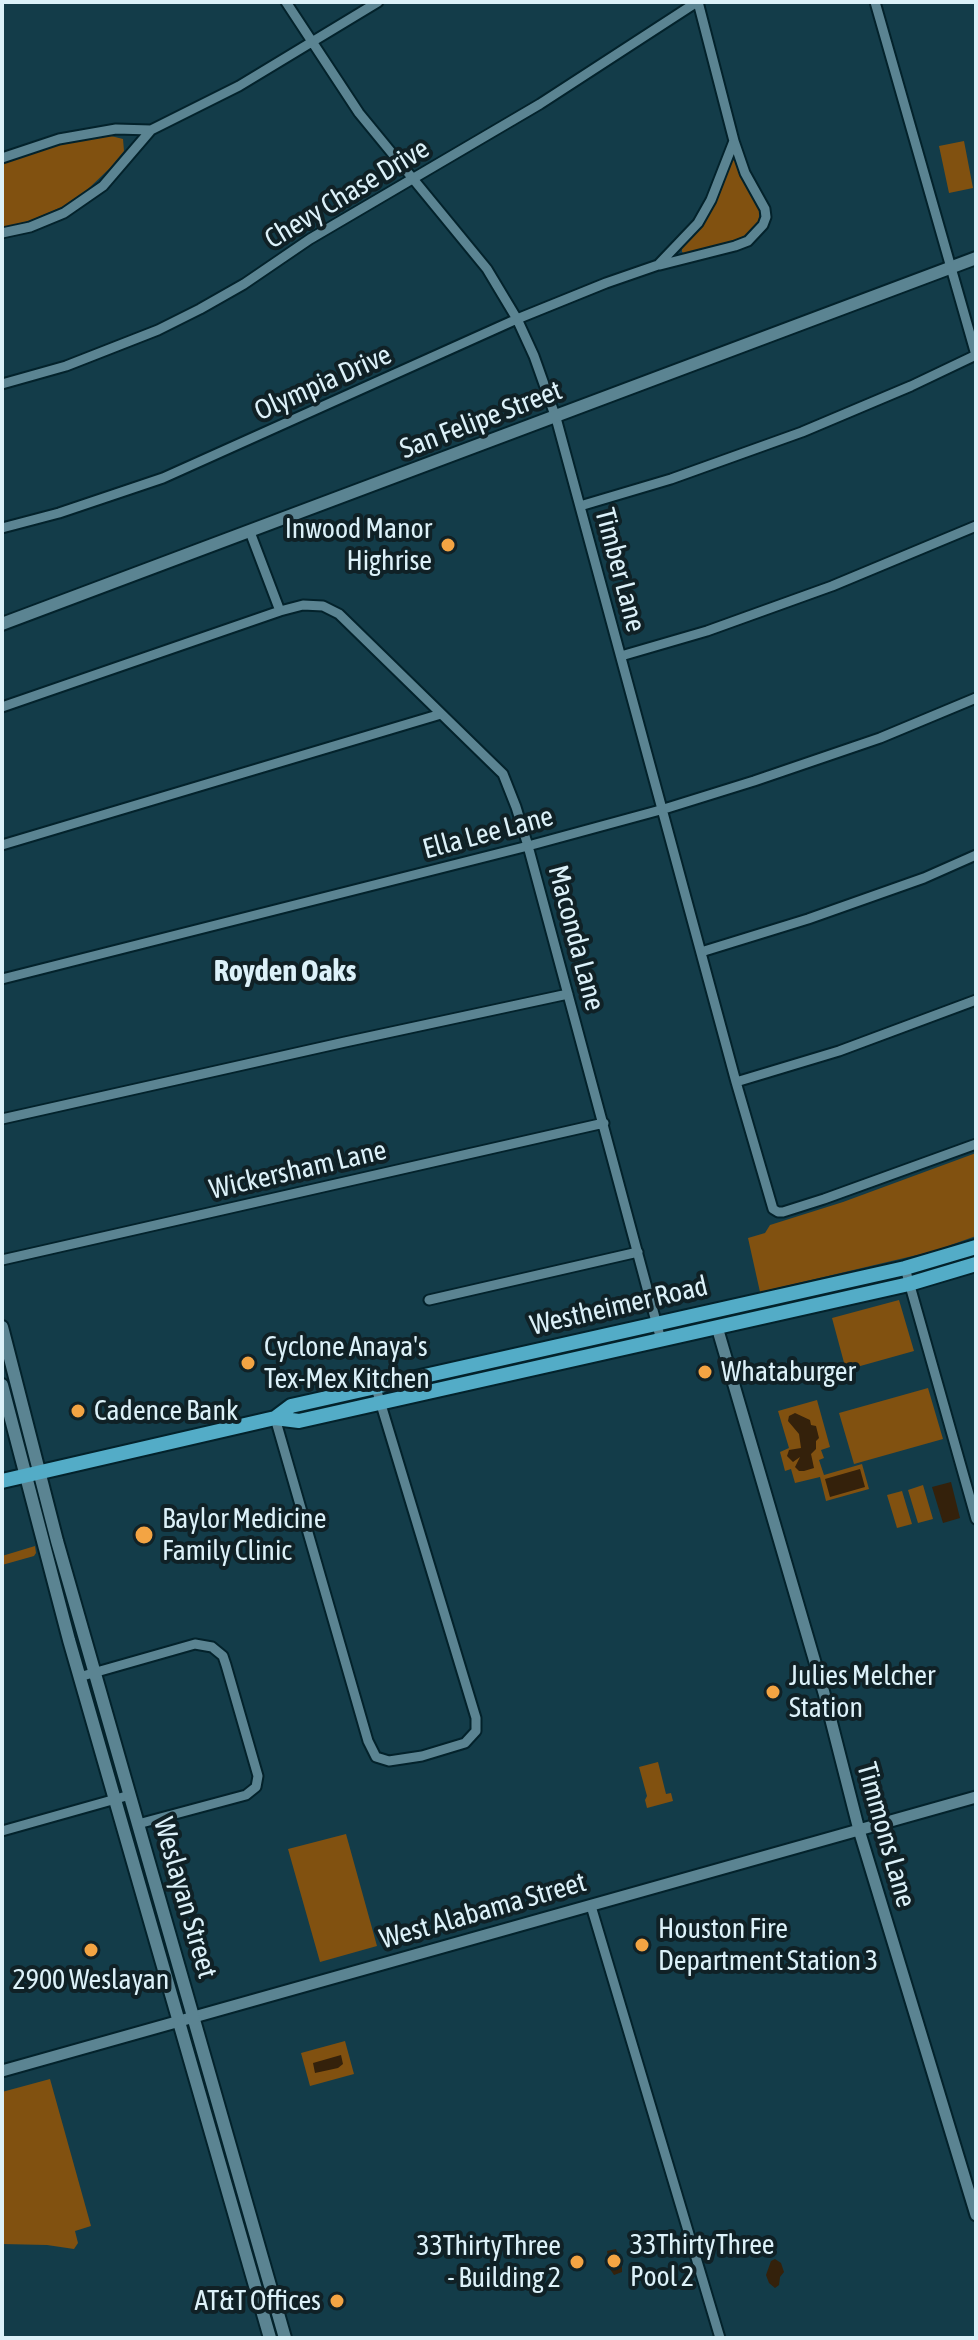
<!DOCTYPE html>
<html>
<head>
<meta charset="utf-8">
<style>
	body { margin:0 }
	#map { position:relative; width:978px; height:2340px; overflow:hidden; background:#133c49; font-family:"Asap Condensed",sans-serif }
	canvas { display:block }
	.frame { position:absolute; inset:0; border:4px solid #dcf1f9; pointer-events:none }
</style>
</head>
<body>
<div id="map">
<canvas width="978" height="2340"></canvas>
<div class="frame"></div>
</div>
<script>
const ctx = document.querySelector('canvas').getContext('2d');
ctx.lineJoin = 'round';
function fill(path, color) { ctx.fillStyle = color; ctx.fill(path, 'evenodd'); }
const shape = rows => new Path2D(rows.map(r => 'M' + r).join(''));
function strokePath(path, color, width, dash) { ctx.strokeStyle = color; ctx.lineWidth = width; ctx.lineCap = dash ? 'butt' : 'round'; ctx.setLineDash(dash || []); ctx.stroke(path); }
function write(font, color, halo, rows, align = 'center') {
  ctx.font = font + ' "Asap Condensed",sans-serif'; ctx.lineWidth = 8; ctx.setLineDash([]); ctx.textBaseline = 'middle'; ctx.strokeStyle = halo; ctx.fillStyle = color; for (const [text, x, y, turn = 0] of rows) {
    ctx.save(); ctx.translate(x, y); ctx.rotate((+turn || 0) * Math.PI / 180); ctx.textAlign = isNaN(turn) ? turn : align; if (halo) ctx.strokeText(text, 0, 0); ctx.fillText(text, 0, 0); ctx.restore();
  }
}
fill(shape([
	[111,136,123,139,124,151,110,168,87,190,64,206,29,221,2,228,2,164,31,153,71,142],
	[964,141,973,188,949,193,939,146],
	[732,160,736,161,760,210,758,224,748,234,735,240,685,254,682,252,682,248,704,222,718,198],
	[976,1153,976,1236,934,1251,760,1292,748,1238,765,1233,770,1225,843,1202],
	[899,1300,914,1351,846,1370,832,1318],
	[928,1388,943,1439,854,1464,839,1413],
	[817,1400,830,1447,821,1450,824,1458,819,1460,824,1475,862,1464,869,1489,826,1501,820,1477,795,1483,791,1469,785,1471,780,1452,789,1448,778,1411],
	[923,1485,933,1519,918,1523,908,1490],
	[902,1491,912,1524,897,1528,887,1495],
	[35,1546,36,1553,34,1556,2,1565,2,1556],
	[658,1762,666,1794,671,1793,673,1801,647,1808,645,1800,647,1796,639,1767],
	[346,1834,377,1946,320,1962,288,1849],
	[345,2041,354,2074,310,2086,301,2053],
	[50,2079,91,2226,75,2231,78,2243,74,2249,47,2245,2,2244,2,2092]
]), '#815110');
fill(shape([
	[795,1413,810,1420,811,1425,816,1426,819,1438,816,1441,816,1449,811,1454,814,1468,804,1471,799,1471,795,1467,800,1457,793,1462,787,1456,789,1450,801,1448,799,1434,788,1421,789,1416],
	[860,1469,865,1487,830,1497,825,1479],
	[951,1482,960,1518,943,1523,932,1487],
	[341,2055,343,2064,338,2068,315,2073,313,2063],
	[616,2249,622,2265,622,2272,614,2275,606,2263,608,2257,607,2251],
	[775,2259,781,2263,784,2272,780,2277,779,2285,775,2288,769,2283,766,2275,771,2261]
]), '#34210b');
const minor = shape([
	[286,2,359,113,487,269,517,319,534,356,556,418,736,1082,773,1209,778,1212,783,1212,824,1199,976,1144],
	[875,2,976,355],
	[2,158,59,139,116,129,151,130],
	[2,233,30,227,64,213,103,186,151,130,239,86,378,2],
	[660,265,735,246,748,241,763,225,766,217,765,209,745,173,734,141],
	[2,384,66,366,158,330,200,309,244,284,310,239,540,104,697,2],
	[580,506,671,479,802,432,911,386,976,355],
	[2,528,59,513,163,478,517,319,606,283,658,265,698,223,711,200,734,141,698,2],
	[250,532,280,611],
	[621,656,707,631,832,586,976,526],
	[2,707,280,611,303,605,323,606,339,614,503,774,516,807,528,846,661,1340],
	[2,845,441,714],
	[701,952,808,919,924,878,976,855],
	[2,979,528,846,664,809,754,781,880,738,976,698],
	[736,1082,839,1051,976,1000],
	[2,1119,345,1042,568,994],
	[2,1260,604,1123],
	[905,1268,976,1519],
	[429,1300,638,1252],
	[275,1418,368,1741,376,1757,389,1761,422,1756,465,1743,476,1731,476,1718,376,1388],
	[79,1677,195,1644,212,1647,223,1656,226,1665,258,1776,256,1787,246,1795,138,1824],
	[2,1831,130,1795],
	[591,1906,720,2338]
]);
const tertiary = shape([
	[717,1327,824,1693,859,1830,976,2215],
	[2,2071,976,1797]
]);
const secondary = shape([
	[2,624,976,258],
	[2,1327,57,1541,285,2338],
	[2,1385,69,1640,270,2338]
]);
const primary = shape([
	[275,1418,291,1406,905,1268,976,1247],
	[2,1481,275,1418,299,1421,909,1284,976,1264]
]);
strokePath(minor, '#03222b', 13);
strokePath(tertiary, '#03222b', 15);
strokePath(secondary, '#03222b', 16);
strokePath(primary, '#03222b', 18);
strokePath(minor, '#5b8492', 9);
strokePath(tertiary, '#5b8492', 11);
strokePath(secondary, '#5b8492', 12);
strokePath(primary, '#53acc7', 14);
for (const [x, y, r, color] of [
	[448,545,8,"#f3a443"],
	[248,1363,8,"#f3a443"],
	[705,1372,8,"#f3a443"],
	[78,1411,8,"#f3a443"],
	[144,1535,10,"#f3a443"],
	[773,1692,8,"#f3a443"],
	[642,1945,8,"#f3a443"],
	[91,1950,8,"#f3a443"],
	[614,2261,8,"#f3a443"],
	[577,2262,8,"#f3a443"],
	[337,2301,8,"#f3a443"]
]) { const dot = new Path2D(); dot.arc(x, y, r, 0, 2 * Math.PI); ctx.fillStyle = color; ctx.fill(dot); strokePath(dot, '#102126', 3); }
write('28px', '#dcf1f9', '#102126', [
	["Chevy Chase Drive",347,194,-31],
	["Olympia Drive",323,383,-24],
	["San Felipe Street",481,420,-21],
	["Timber Lane",620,570,75],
	["Ella Lee Lane",488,833,-15],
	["Maconda Lane",576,938,75],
	["Wickersham Lane",298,1170,-13],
	["Westheimer Road",619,1306,-13],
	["Timmons Lane",886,1835,74],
	["Weslayan Street",185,1898,74],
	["West Alabama Street",483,1911,-16]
]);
write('28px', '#dcf1f9', '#102126', [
	["Inwood Manor",432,529,"right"],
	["Highrise",432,561,"right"],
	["Cyclone Anaya's",264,1347],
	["Tex-Mex Kitchen",264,1379],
	["Whataburger",721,1372],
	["Cadence Bank",94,1411],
	["Baylor Medicine",162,1519],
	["Family Clinic",162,1551],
	["Julies Melcher",789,1676],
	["Station",789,1708],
	["Houston Fire",658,1929],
	["Department Station 3",658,1961],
	["2900 Weslayan",91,1980,"center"],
	["33ThirtyThree",630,2245],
	["Pool 2",630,2277],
	["33ThirtyThree",561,2246,"right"],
	["- Building 2",561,2278,"right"],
	["AT&T Offices",321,2301,"right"]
], 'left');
write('bold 30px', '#dcf1f9', '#102126', [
	["Royden Oaks",285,972]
]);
</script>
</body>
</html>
